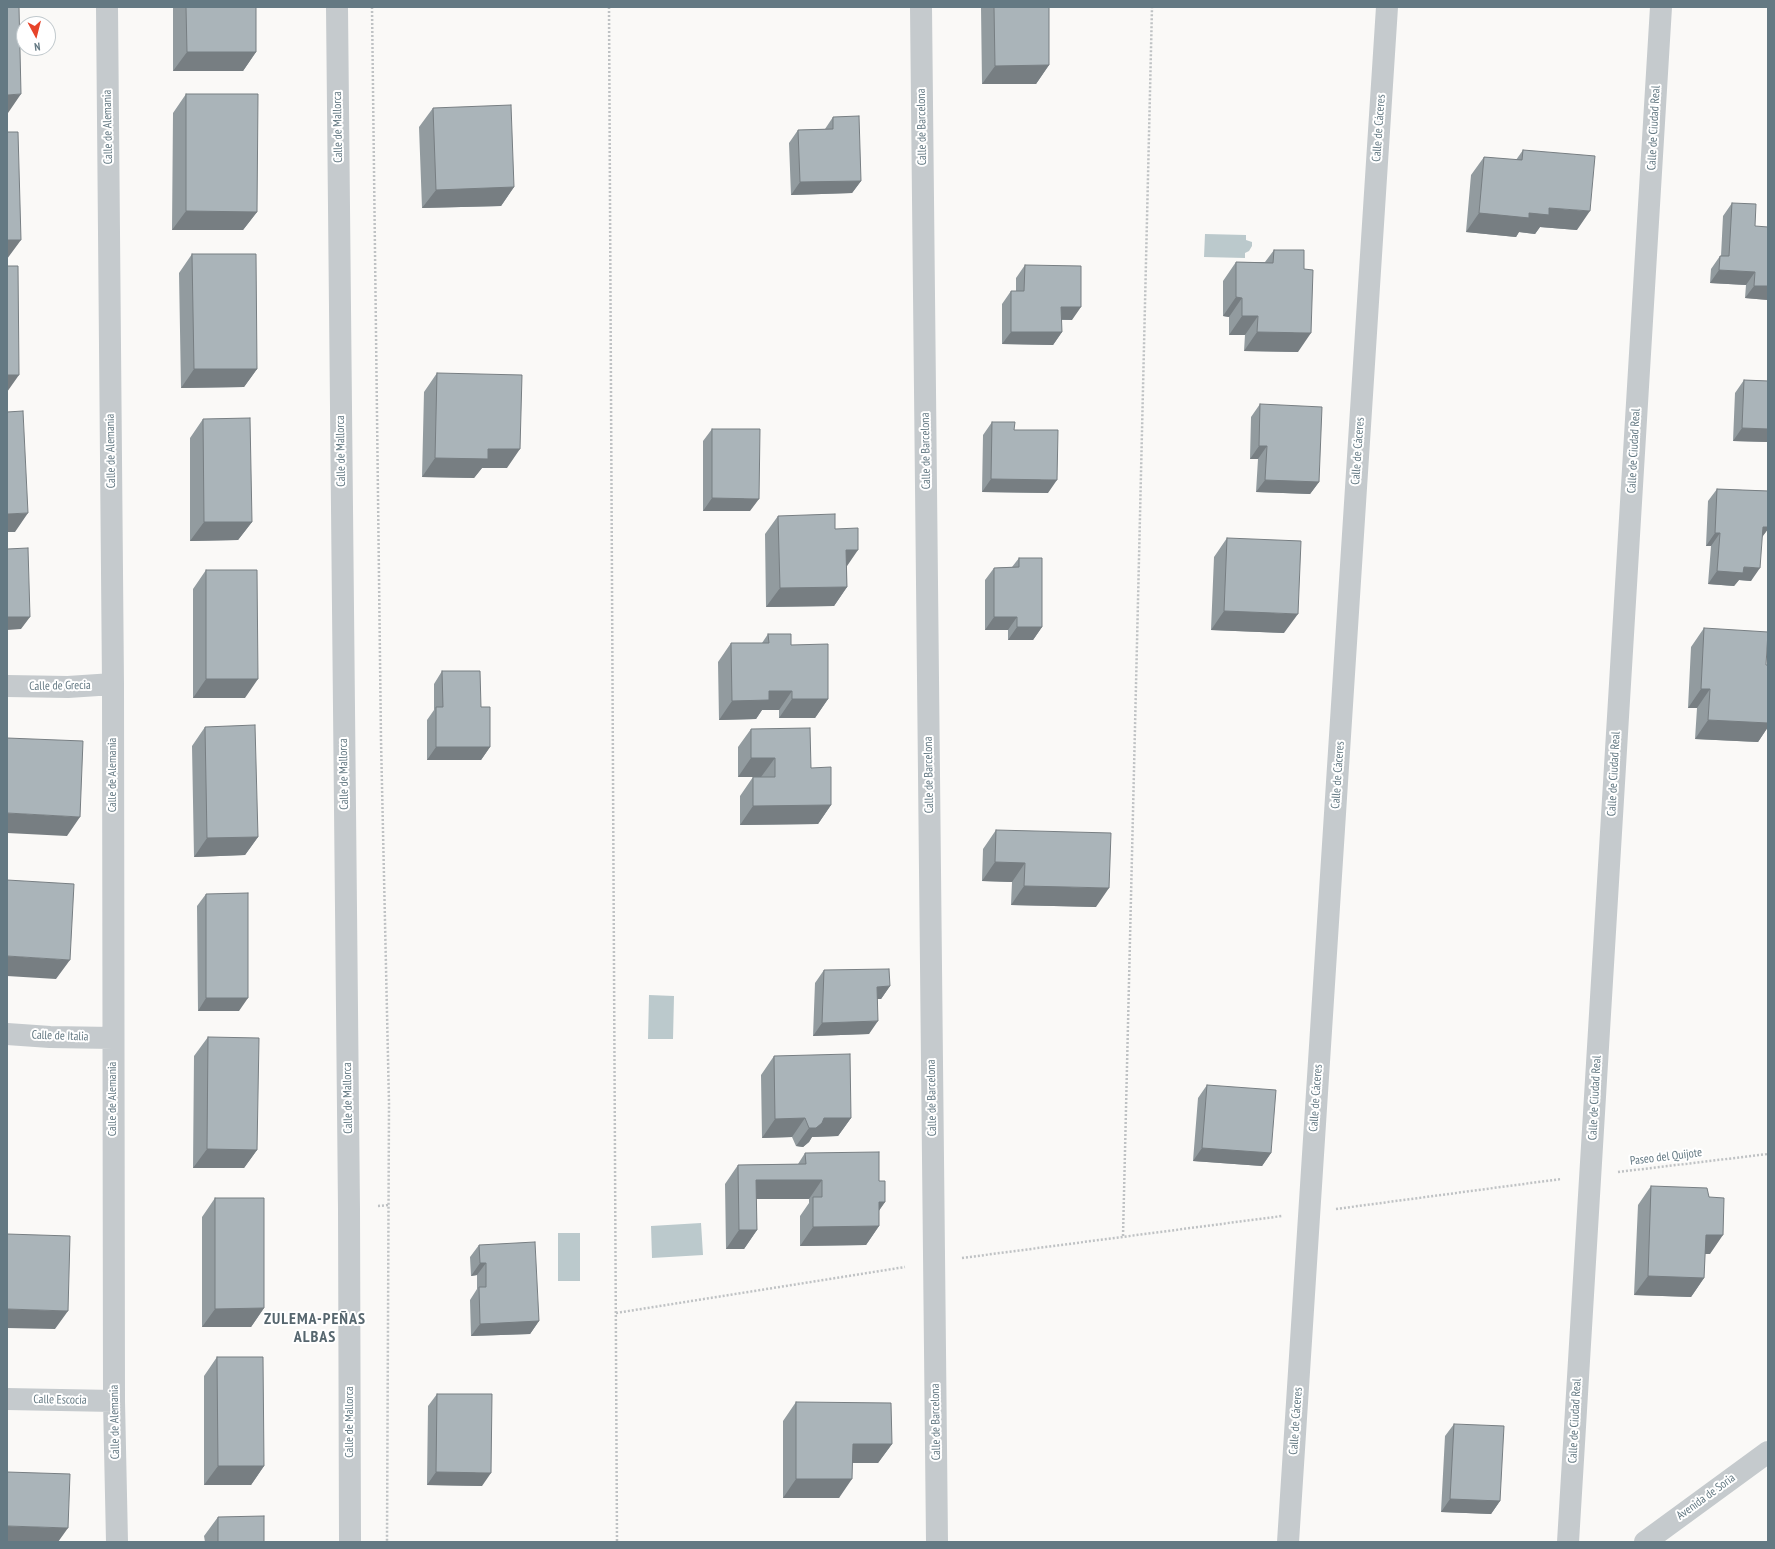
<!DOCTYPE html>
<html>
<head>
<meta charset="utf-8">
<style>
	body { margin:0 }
	#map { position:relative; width:1775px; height:1549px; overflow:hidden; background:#faf9f7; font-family:"PT Sans Narrow",sans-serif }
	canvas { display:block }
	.frame { position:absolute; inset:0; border:8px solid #647983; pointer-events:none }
	.north { position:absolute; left:16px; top:16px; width:40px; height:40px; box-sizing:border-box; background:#fff; border:1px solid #c1c9cd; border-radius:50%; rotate:173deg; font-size:11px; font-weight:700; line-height:16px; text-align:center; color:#647983 }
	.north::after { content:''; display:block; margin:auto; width:14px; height:18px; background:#e7442a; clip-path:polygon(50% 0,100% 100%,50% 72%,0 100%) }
</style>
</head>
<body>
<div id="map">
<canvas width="1775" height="1549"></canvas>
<div class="frame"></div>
<div class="north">N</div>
</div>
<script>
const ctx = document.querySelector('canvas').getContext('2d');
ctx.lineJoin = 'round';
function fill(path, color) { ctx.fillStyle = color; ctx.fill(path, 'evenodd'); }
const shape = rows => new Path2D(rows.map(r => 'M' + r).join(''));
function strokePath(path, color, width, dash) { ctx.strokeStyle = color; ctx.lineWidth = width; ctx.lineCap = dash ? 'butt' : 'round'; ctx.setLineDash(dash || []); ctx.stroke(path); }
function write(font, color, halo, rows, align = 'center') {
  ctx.font = font + ' "PT Sans Narrow",sans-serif'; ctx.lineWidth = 4; ctx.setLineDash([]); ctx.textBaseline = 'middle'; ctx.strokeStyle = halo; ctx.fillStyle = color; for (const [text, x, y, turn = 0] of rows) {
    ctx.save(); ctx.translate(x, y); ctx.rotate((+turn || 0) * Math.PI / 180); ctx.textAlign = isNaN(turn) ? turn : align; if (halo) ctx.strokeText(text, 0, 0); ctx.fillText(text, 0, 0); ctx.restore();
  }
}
fill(shape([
	[1205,234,1246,235,1246,240,1252,242,1252,246,1249,251,1245,253,1245,258,1204,257],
	[649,995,674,996,673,1039,648,1039],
	[701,1223,703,1255,652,1258,651,1226],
	[558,1233,580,1233,580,1281,558,1281]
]), '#bbc9cc');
strokePath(shape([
	[372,7,381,740,389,1103,387,1542],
	[609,7,617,1542],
	[1618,1172,1768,1154],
	[378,1206,389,1205],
	[1336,1209,1561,1179],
	[1123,1236,1152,7],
	[962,1258,1282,1216],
	[616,1313,905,1267]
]), '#bfc2c4', 2.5, [2, 2]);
strokePath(shape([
	[107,7,113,684,114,1401,117,1542],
	[337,7,349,1208,350,1542],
	[921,7,937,1542],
	[7,686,68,687,113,684],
	[7,1034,50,1037,113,1038],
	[7,1399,114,1401],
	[1288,1542,1387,7],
	[1568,1542,1661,7],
	[1645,1542,1768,1452]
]), '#c5cacd', 22);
fill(shape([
	[173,7,256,7,256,52,243,71,173,71],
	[981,7,1049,7,1049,65,1036,84,982,84],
	[186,94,257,212,243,230,172,230,173,113],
	[433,108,514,187,501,206,422,208,419,127],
	[833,117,861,181,852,193,791,195,789,143,798,130,825,129],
	[1523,150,1577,230,1540,227,1535,234,1519,232,1516,237,1466,232,1471,175,1484,157,1516,160],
	[1732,203,1755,226,1768,300,1745,298,1746,285,1710,283,1711,269,1720,256,1721,256,1723,216],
	[1274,250,1298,352,1244,351,1245,335,1229,335,1229,317,1223,316,1223,281,1236,262,1265,262],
	[192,254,257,369,244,387,181,388,179,273],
	[1025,265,1072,320,1061,320,1062,332,1053,345,1002,344,1002,304,1011,291,1016,291,1016,278],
	[437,373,507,468,482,468,474,478,422,477,424,392],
	[1744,380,1768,381,1768,442,1733,441,1735,393],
	[1260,404,1319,482,1310,494,1256,492,1258,459,1250,459,1251,417],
	[203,419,252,522,238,540,190,541,190,438],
	[992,422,1014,430,1048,493,982,492,983,435],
	[712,429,750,511,703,511,703,441],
	[1717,489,1768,491,1768,529,1762,537,1751,581,1739,580,1734,586,1708,584,1711,546,1706,546,1708,501],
	[778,516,835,529,847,567,847,587,834,606,766,607,765,534],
	[1227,538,1284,633,1211,630,1214,557],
	[1019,558,1042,627,1033,640,1008,640,1008,630,985,630,985,580,994,568,1012,567],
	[206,570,245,698,193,698,193,589],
	[1704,628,1766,665,1768,665,1768,727,1758,742,1695,739,1697,708,1688,708,1691,647],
	[768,634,791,645,828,699,815,718,779,718,779,710,762,710,756,719,719,720,718,662,731,643,762,643],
	[442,671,481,707,490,747,481,760,427,760,427,720,434,710,434,684],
	[205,727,258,837,245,855,194,857,192,746],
	[751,729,811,768,831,805,818,824,740,825,740,796,753,777,738,777,738,747],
	[996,830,1096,907,1011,905,1012,882,982,881,983,849],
	[206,894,239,1011,198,1011,197,906],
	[824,970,890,986,881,999,877,999,869,1034,813,1036,815,983],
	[208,1037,257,1150,244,1168,193,1168,194,1056],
	[774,1056,851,1118,838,1136,812,1137,809,1142,803,1147,796,1146,792,1137,762,1138,761,1075],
	[1207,1085,1271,1153,1262,1166,1193,1161,1198,1098],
	[805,1153,879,1181,885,1202,879,1210,879,1226,866,1245,800,1246,800,1216,809,1203,809,1199,756,1199,757,1230,744,1249,726,1249,725,1184,738,1165,798,1164],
	[1651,1186,1710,1254,1705,1254,1704,1278,1691,1297,1634,1295,1638,1205],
	[215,1198,264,1308,251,1327,202,1327,202,1217],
	[479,1245,539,1321,530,1334,471,1336,470,1300,477,1289,477,1275,471,1276,470,1257],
	[217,1357,264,1466,251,1485,204,1485,204,1376],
	[437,1394,482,1486,427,1485,428,1406],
	[796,1402,892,1444,878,1463,852,1463,839,1498,783,1498,783,1421],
	[1454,1424,1500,1501,1491,1514,1441,1512,1445,1436],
	[218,1517,264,1542,205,1542,204,1536]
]), '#929b9f');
fill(shape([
	[187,52,256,52,243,71,173,71],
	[1049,65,1036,84,982,84,995,66],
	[21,94,8,113,7,113,7,95],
	[861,181,852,193,791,195,800,182],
	[514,187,501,206,422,208,436,190],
	[1549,208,1590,211,1577,230,1540,227,1535,234,1519,232,1516,237,1466,232,1479,213,1529,213],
	[186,211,257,212,243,230,172,230],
	[7,240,21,240,7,259],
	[1719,270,1755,272,1746,285,1710,283],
	[1754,286,1768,286,1768,300,1745,298],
	[1236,297,1242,298,1229,317,1223,316],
	[1061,307,1081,307,1072,320,1052,319],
	[1242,316,1258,316,1245,335,1229,335],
	[1011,332,1062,332,1053,345,1002,344],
	[1257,332,1311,333,1298,352,1244,351],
	[194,369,257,369,244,387,181,388],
	[7,375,19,375,7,392],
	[1742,428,1768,429,1768,442,1733,441],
	[1259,446,1267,446,1258,459,1250,459],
	[488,449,520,449,507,468,482,468,474,478,422,477,435,458],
	[991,479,1057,480,1048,493,982,492],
	[1265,480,1319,482,1310,494,1256,492],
	[712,498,759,499,750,511,703,511],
	[28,513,15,532,7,532,7,514],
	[204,522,252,522,238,540,190,541],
	[1763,527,1768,527,1768,529,1760,540],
	[1715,533,1720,533,1711,546,1706,546],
	[846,550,858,550,845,569],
	[1744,567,1760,568,1751,581,1739,580,1734,586,1708,584,1717,571],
	[847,587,834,606,766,607,780,588],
	[1224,611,1298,614,1284,633,1211,630],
	[7,617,30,617,21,629,7,630],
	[994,617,1017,617,1008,630,985,630],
	[1017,627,1042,627,1033,640,1008,640],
	[206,679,258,679,245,698,193,698],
	[1701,689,1710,689,1697,708,1688,708],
	[769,691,792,691,779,710,762,710,756,719,719,720,732,701],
	[792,699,828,699,815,718,779,718],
	[1708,720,1768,723,1768,727,1758,742,1695,739],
	[436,747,490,747,481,760,427,760],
	[751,758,775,758,761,777,738,777],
	[831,805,818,824,740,825,753,806],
	[7,813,80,817,67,836,7,833],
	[258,837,245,855,194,857,207,838],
	[995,862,1025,863,1012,882,982,881],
	[1024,886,1109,888,1096,907,1011,905],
	[7,956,70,960,56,979,7,976],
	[890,986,881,999,868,999,877,987],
	[206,998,248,998,239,1011,198,1011],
	[878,1021,869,1034,813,1036,822,1023],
	[805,1118,792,1137,762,1138,775,1119],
	[824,1118,851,1118,838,1136,812,1137,809,1142,803,1147,796,1146,809,1128],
	[1202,1148,1271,1153,1262,1166,1193,1161],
	[207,1149,257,1150,244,1168,193,1168],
	[756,1180,822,1180,809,1199,743,1199],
	[879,1202,885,1202,872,1221],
	[879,1226,866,1245,800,1246,813,1227],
	[739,1230,757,1230,744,1249,726,1249],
	[1706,1235,1723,1235,1710,1254,1693,1254],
	[480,1263,486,1263,477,1275,471,1276],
	[1648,1276,1704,1278,1691,1297,1634,1295],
	[264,1308,251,1327,202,1327,215,1309],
	[7,1309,68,1311,55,1329,7,1328],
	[539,1321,530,1334,471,1336,480,1324],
	[853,1444,892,1444,878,1463,839,1463],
	[218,1466,264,1466,251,1485,204,1485],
	[436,1472,491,1473,482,1486,427,1485],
	[796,1479,852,1479,839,1498,783,1498],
	[1450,1499,1500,1501,1491,1514,1441,1512],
	[7,1526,68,1528,58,1542,7,1542]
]), '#777e82');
const building = shape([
	[7,7,19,7,21,94,7,95,7,7],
	[186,7,256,7,256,52,187,52,186,7],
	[994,7,1049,7,1049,65,995,66,994,7],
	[186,94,258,94,257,212,186,211,186,94],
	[511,105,514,187,436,190,433,108,511,105],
	[859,116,861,181,800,182,798,130,833,129,833,117,859,116],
	[7,132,18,132,21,240,7,240,7,132],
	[1523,150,1595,156,1590,211,1549,208,1549,215,1529,213,1529,218,1479,213,1484,157,1522,160,1523,150],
	[1732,203,1756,204,1755,226,1768,227,1768,286,1754,286,1755,272,1719,270,1720,256,1729,256,1732,203],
	[1274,250,1304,250,1304,269,1313,270,1311,333,1257,332,1258,316,1242,316,1242,298,1236,297,1236,262,1273,263,1274,250],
	[192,254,256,254,257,369,194,369,192,254],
	[1025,265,1081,266,1081,307,1061,307,1062,332,1011,332,1011,291,1024,291,1025,265],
	[7,266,18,266,19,375,7,375,7,266],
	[437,373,522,375,520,449,488,449,488,459,435,458,437,373],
	[1744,380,1768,381,1768,429,1742,428,1744,380],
	[1260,404,1322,407,1319,482,1265,480,1267,446,1259,446,1260,404],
	[23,411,28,513,7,514,7,412,23,411],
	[250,418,252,522,204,522,203,419,250,418],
	[992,422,1015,422,1014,430,1058,430,1057,480,991,479,992,422],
	[712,429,760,429,759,499,712,498,712,429],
	[1717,489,1768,491,1768,527,1763,527,1760,568,1744,567,1743,573,1717,571,1720,533,1715,533,1717,489],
	[835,514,835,529,858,528,858,550,846,550,847,587,780,588,778,516,835,514],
	[1227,538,1301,541,1298,614,1224,611,1227,538],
	[28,548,30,617,7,617,7,549,28,548],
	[1019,558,1042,558,1042,627,1017,627,1017,617,994,617,994,568,1019,567,1019,558],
	[206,570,257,570,258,679,206,679,206,570],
	[1704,628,1768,632,1766,665,1768,665,1768,723,1708,720,1710,689,1701,689,1704,628],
	[768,634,791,634,791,645,828,644,828,699,792,699,792,691,769,691,769,700,732,701,731,643,769,643,768,634],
	[442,671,480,671,481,707,490,707,490,747,436,747,436,707,443,707,442,671],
	[255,725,258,837,207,838,205,727,255,725],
	[810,728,811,768,831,767,831,805,753,806,753,777,775,777,775,758,751,758,751,729,810,728],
	[7,738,83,741,80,817,7,813,7,738],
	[996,830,1111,833,1109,888,1024,886,1025,863,995,862,996,830],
	[7,880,74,884,70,960,7,956,7,880],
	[248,893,248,998,206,998,206,894,248,893],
	[889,969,890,986,877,987,878,1021,822,1023,824,970,889,969],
	[208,1037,259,1038,257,1150,207,1149,208,1037],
	[850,1054,851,1118,824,1118,822,1123,816,1128,809,1128,805,1118,775,1119,774,1056,850,1054],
	[1207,1085,1276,1090,1271,1153,1202,1148,1207,1085],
	[879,1152,879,1181,885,1181,885,1202,879,1202,879,1226,813,1227,813,1197,822,1197,822,1180,756,1180,757,1230,739,1230,738,1165,806,1164,805,1153,879,1152],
	[1651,1186,1707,1188,1709,1197,1724,1198,1723,1235,1706,1235,1704,1278,1648,1276,1651,1186],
	[215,1198,264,1198,264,1308,215,1309,215,1198],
	[7,1234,70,1236,68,1311,7,1309,7,1234],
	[535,1242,539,1321,480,1324,479,1287,486,1287,486,1263,480,1263,479,1245,535,1242],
	[217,1357,263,1357,264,1466,218,1466,217,1357],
	[437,1394,492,1394,491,1473,436,1472,437,1394],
	[796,1402,891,1403,892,1444,853,1444,852,1479,796,1479,796,1402],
	[1454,1424,1504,1426,1500,1501,1450,1499,1454,1424],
	[7,1472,70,1474,68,1528,7,1526,7,1472],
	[264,1516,264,1542,218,1542,218,1517,264,1516]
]);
fill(building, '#aab4b9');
strokePath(building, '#777e82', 1);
write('12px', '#647983', '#fff', [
	["Calle de Alemania",108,127,-91],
	["Calle de Mallorca",338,127,-91],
	["Calle de Barcelona",922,127,-91],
	["Calle de Cáceres",1379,128,-86],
	["Calle de Ciudad Real",1654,128,-87],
	["Calle de Alemania",111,451,-91],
	["Calle de Mallorca",341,451,-91],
	["Calle de Barcelona",926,451,-91],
	["Calle de Cáceres",1358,451,-86],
	["Calle de Ciudad Real",1634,451,-87],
	["Calle de Grecia",60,686,-1],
	["Calle de Mallorca",344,774,-91],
	["Calle de Ciudad Real",1614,774,-87],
	["Calle de Alemania",113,775,-90],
	["Calle de Barcelona",929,775,-91],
	["Calle de Cáceres",1338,775,-86],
	["Calle de Italia",60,1036,2],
	["Calle de Mallorca",348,1098,-91],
	["Calle de Barcelona",932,1098,-91],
	["Calle de Cáceres",1316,1098,-86],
	["Calle de Ciudad Real",1595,1098,-87],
	["Calle de Alemania",113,1099,-90],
	["Paseo del Quijote",1666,1157,-7],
	["Calle Escocia",60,1400,1],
	["Calle de Cáceres",1296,1421,-86],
	["Calle de Ciudad Real",1575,1421,-87],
	["Calle de Alemania",115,1422,-91],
	["Calle de Mallorca",350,1422,-90],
	["Calle de Barcelona",936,1422,-91],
	["Avenida de Soria",1706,1497,-36]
]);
ctx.letterSpacing = '1px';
write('bold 16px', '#56666e', '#fff', [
	["ZULEMA-PEÑAS",315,1319],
	["ALBAS",315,1337]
]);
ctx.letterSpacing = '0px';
</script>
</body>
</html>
